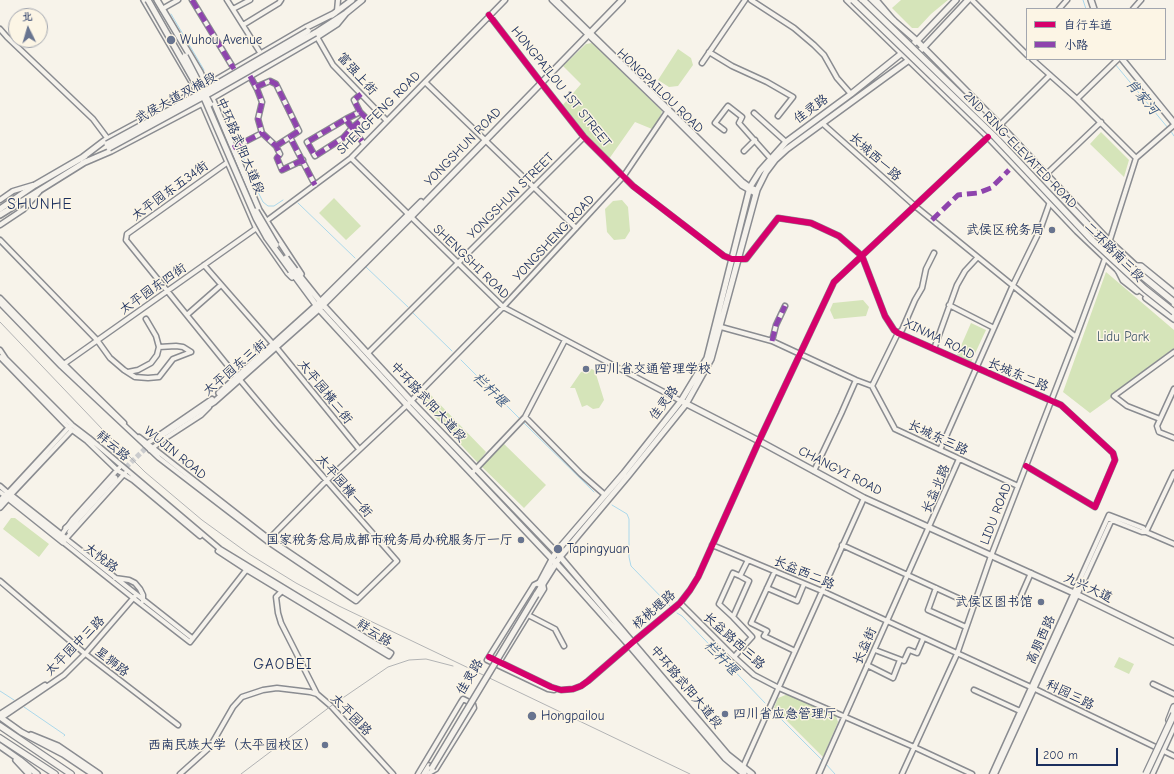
<!DOCTYPE html>
<html>
<head>
<meta charset="utf-8">
<style>
	body { margin:0 }
	#map { position:relative; width:1174px; height:774px; overflow:hidden; background:#f7f3ea; font-family:"Comic Neue","LXGW WenKai TC",sans-serif }
	canvas { display:block }
	.legend { position:absolute; left:1026px; top:8px; width:140px; height:52px; box-sizing:border-box; background:#fcf5e5; border:1px solid #a2a6af; margin:0; padding:5px 7px; list-style:none; font-size:12px; color:#1b2f5e }
	.legend li { display:flex; align-items:center; gap:8px; height:20px }
	.legend b { width:20px; border:1px solid #a2a6af }
	.north { position:absolute; left:8px; top:8px; width:40px; height:40px; box-sizing:border-box; background:#fcf5e5; border:1px solid #a2a6af; border-radius:50%; rotate:355deg; font-size:11px; font-weight:700; line-height:16px; text-align:center; color:#1b2f5e }
	.north::after { content:''; display:block; margin:auto; width:14px; height:18px; background:#68748f; clip-path:polygon(50% 0,100% 100%,50% 72%,0 100%) }
	.scale { position:absolute; left:1036px; top:748px; width:82px; height:18px; box-sizing:border-box; border:2px solid #1b2f5e; border-top:0; padding-left:5px; font-size:12px; line-height:14px; white-space:nowrap; color:#1b2f5e; -webkit-text-stroke:3px #fcf5e5; paint-order:stroke }
</style>
</head>
<body>
<div id="map">
<canvas width="1174" height="774"></canvas>
<ul class="legend">
<li><b style="height:5px;background:#d6006c"></b>自行车道</li>
<li><b style="height:5px;background:#8e44ad"></b>小路</li>
</ul>
<div class="north">北</div>
<div class="scale">200 m</div>
</div>
<script>
const ctx = document.querySelector('canvas').getContext('2d');
ctx.lineJoin = 'round';
function fill(path, color) { ctx.fillStyle = color; ctx.fill(path, 'evenodd'); }
const shape = rows => new Path2D(rows.map(r => 'M' + r).join(''));
function strokePath(path, color, width, dash) { ctx.strokeStyle = color; ctx.lineWidth = width; ctx.lineCap = dash ? 'butt' : 'round'; ctx.setLineDash(dash || []); ctx.stroke(path); }
function write(font, color, halo, rows, align = 'center') {
  ctx.font = font + ' "Comic Neue","LXGW WenKai TC",sans-serif'; ctx.lineWidth = 3; ctx.setLineDash([]); ctx.textBaseline = 'middle'; ctx.strokeStyle = halo; ctx.fillStyle = color; for (const [text, x, y, turn = 0] of rows) {
    ctx.save(); ctx.translate(x, y); ctx.rotate((+turn || 0) * Math.PI / 180); ctx.textAlign = isNaN(turn) ? turn : align; if (halo) ctx.strokeText(text, 0, 0); ctx.fillText(text, 0, 0); ctx.restore();
  }
}
fill(shape([
	[901,0,948,0,931,14,918,28,912,28,892,8],
	[592,43,662,111,661,115,652,129,635,122,609,159,585,135,562,106,581,84,563,66,586,44],
	[678,49,691,58,693,65,678,86,669,87,658,80],
	[1101,132,1129,160,1124,177,1090,144],
	[334,198,361,226,346,240,319,213],
	[622,200,628,207,630,231,625,239,614,240,607,232,605,209,613,201],
	[1106,272,1174,330,1174,348,1111,395,1111,398,1090,413,1063,392],
	[863,300,869,307,866,316,834,319,830,310,833,303],
	[971,323,986,330,971,362,957,355],
	[592,369,595,371,604,400,599,408,593,409,587,405,582,407,575,388,570,388,581,372],
	[426,390,486,452,478,463,422,403,423,394],
	[502,442,546,485,524,508,480,465],
	[11,518,15,518,49,544,39,557,3,529],
	[1119,657,1134,664,1129,674,1114,667],
	[788,694,836,716,838,722,823,757,774,708,778,698]
]), '#d5e4b9');
strokePath(shape([
	[1083,0,1086,9],
	[171,14,204,70],
	[1115,64,1168,128],
	[221,103,236,140],
	[1170,130,1174,136],
	[240,149,246,164],
	[257,190,263,202,268,206,274,206,283,200],
	[298,203,355,258],
	[366,267,408,307],
	[412,312,452,351],
	[461,360,520,419],
	[523,422,594,492],
	[612,505,627,514,629,519,629,557,631,566,670,606],
	[677,613,682,616,765,703],
	[0,691,14,700],
	[24,707,65,735,64,736],
	[774,712,823,761],
	[825,763,835,774]
]), '#abd8eb', 1);
strokePath(shape([
	[115,478,150,444]
]), '#cbccce', 5, [5, 2.5]);
const minor = shape([
	[192,0,234,69],
	[227,0,261,54],
	[552,0,668,112,742,186,756,194],
	[557,0,742,181,750,187,757,190],
	[751,0,794,28,814,45,824,55,837,78,851,94],
	[972,0,1027,55],
	[162,9,178,0],
	[233,9,250,0],
	[1059,9,1067,0],
	[1133,9,1141,0],
	[337,11,338,0],
	[489,15,539,80,584,137,633,186,724,256,732,259,746,259,778,218,811,223,839,236,862,256,885,316,894,330,898,333,1061,405,1113,453,1115,460,1095,507,1026,466],
	[243,25,279,3,281,0],
	[0,29,7,37,93,119,108,139],
	[317,37,333,65,387,121],
	[709,52,732,66,767,82,793,97,778,116],
	[1032,59,1077,99,1136,158],
	[702,63,745,0],
	[250,76,257,89,262,102,258,119,262,133,276,146,280,154,277,158,282,170,303,160],
	[425,82,576,228],
	[256,87,270,81,276,84,299,131,290,137,315,185],
	[1077,99,1118,59],
	[360,112,354,100,361,94],
	[754,113,786,142],
	[346,119,360,112,365,117,352,128,343,138,315,156,307,142,346,119,352,128,364,144],
	[822,123,915,206,1076,337],
	[1000,125,1050,75],
	[724,130,715,123,728,106,742,117,739,123,771,159],
	[276,146,290,137],
	[233,148,262,133],
	[744,151,755,140],
	[351,158,503,307,681,401],
	[1136,158,1174,125],
	[228,162,127,234,126,240,237,377],
	[1036,184,1101,122],
	[0,200,13,191,33,185],
	[265,222,351,158,505,0],
	[0,225,24,209,39,192],
	[0,240,97,340,110,358,124,370,135,377,148,378,159,377,173,359,191,352],
	[1109,243,1136,158],
	[204,265,273,344],
	[0,298,64,364,124,423],
	[0,303,61,366,159,458,267,541,356,601,397,561,277,424,240,380],
	[949,305,994,328],
	[188,314,221,285],
	[721,327,772,341,856,380,872,386],
	[772,341,776,325,785,306],
	[159,347,176,346,183,347,191,352],
	[276,347,359,449],
	[934,349,957,285,965,271,977,258],
	[0,350,6,359,72,425,89,438,220,549,391,653],
	[368,353,584,137],
	[0,357,68,427,87,441,117,470,133,480,200,536],
	[61,366,258,227],
	[128,372,138,370,151,363,157,355,159,347,156,336,146,319],
	[872,386,895,429,1018,486],
	[872,386,898,333,902,330,915,300,922,288,926,269,934,253],
	[1174,389,1157,426,1159,432,1174,438],
	[525,417,581,474,605,495],
	[1160,419,1127,406,1114,396,1174,352],
	[139,437,268,538,358,599],
	[145,445,212,399],
	[150,450,164,439,201,415,209,407],
	[940,450,1013,285,1040,230,1050,202],
	[814,471,841,414,856,380],
	[125,473,63,542,132,597,190,642,247,569],
	[472,473,525,417,565,340],
	[1174,473,1146,532,1174,544],
	[0,486,8,493,70,426],
	[0,492,8,498,72,430],
	[1109,519,1142,532,1146,532],
	[60,537,73,519,119,468],
	[65,538,192,638],
	[267,541,326,481,407,405,503,307,576,228,623,177,669,109],
	[712,545,822,591,1035,689,1174,756],
	[842,545,973,605],
	[218,551,247,570,389,656,391,653],
	[775,571,751,623,767,631,764,636,795,651],
	[115,578,129,580,135,583,140,589,143,595,143,601],
	[0,581,83,652,178,725],
	[540,582,534,585,487,660,548,689,554,690],
	[767,588,797,601,804,584],
	[936,588,928,610,966,627],
	[282,591,276,597,278,613,281,623,317,694],
	[1023,600,1020,598,1031,573],
	[680,603,732,655,754,675,779,688,914,747,972,774],
	[528,615,555,629,564,646],
	[733,617,719,604,733,573,740,576],
	[875,650,904,661,909,650,917,653,923,639],
	[489,657,551,687,561,690,573,689,581,686,588,681,633,642,680,603,690,590,698,577,759,441,834,282,988,137],
	[734,657,752,637,733,617,749,581,740,576,748,560],
	[498,664,544,589,543,584],
	[867,665,893,678,900,660],
	[1153,684,1174,694],
	[974,690,1020,711],
	[0,714,45,685],
	[1,718,64,675,85,654,136,595],
	[742,769,864,498],
	[180,774,210,747,233,707,242,697,263,690,277,688,310,692,317,694,331,706,393,774],
	[418,774,461,702,463,699,473,704,474,708,436,769,429,773],
	[819,774,959,459],
	[902,774,957,654,991,556,1076,337,1106,256],
	[992,774,1109,515,1143,528,1146,532],
	[995,774,1113,517]
]);
const major = shape([
	[144,0,192,82,202,102,256,227,288,273,292,277],
	[157,0,200,72,215,105,259,210,301,274],
	[847,0,988,137,1077,231,1118,270,1123,280,1137,291],
	[876,0,893,20,917,41,1000,125,1109,241,1136,266,1141,266,1174,293],
	[1091,0,1094,9],
	[332,15,352,0],
	[315,33,346,13,362,0],
	[1122,59,1174,123],
	[83,157,104,141,206,86,307,27,335,13],
	[83,163,111,151,212,98,317,37,337,24,346,13],
	[0,209,35,185,85,156],
	[0,215,85,162],
	[295,270,323,305,411,401,556,552,728,755,752,774],
	[291,271,319,309,407,405,556,563,629,645,725,758,744,774],
	[1146,298,1174,319],
	[219,393,320,302,421,202],
	[683,402,759,441,864,498,1076,594,1174,642],
	[159,437,214,402,319,309,411,217,622,0],
	[0,501,8,493,65,538],
	[0,507,8,498,63,542],
	[66,528,77,520,115,478],
	[70,532,76,523],
	[539,584,556,552,624,473,681,401,707,358,750,187,760,171,786,142,851,94,917,41,956,0],
	[536,595,560,557,628,476,686,404,711,359,757,190,766,172,775,160,787,149,909,60,923,48,968,0],
	[0,717,21,732,63,754,93,774],
	[31,735,58,746,99,774],
	[0,746,20,760,37,774],
	[16,760,29,774],
	[424,774,429,766],
	[1152,774,1174,726]
]);
const highway = shape([
	[870,0,893,20],
	[1136,266,1174,297],
	[1118,270,1135,286,1174,315],
	[1169,720,1174,707],
	[0,726,71,774],
	[0,738,55,774]
]);
strokePath(minor, '#8a8c91', 7);
strokePath(major, '#8a8c91', 8);
strokePath(highway, '#8a8c91', 8);
strokePath(minor, '#f5f2ec', 4);
strokePath(major, '#f5f2ec', 5);
strokePath(highway, '#f5f2ec', 5.5);
strokePath(shape([
	[0,322,103,430,145,472,202,520,249,554,296,583,339,606,690,774],
	[241,774,331,706,388,667,409,660,426,659,453,666]
]), '#b2b3b4', 1);
const majorBridge = shape([
	[148,0,205,100,256,218,267,238,291,271],
	[185,56,210,104],
	[107,144,210,88,308,31],
	[109,148,210,93,315,33],
	[256,211,276,245],
	[286,258,295,270],
	[432,768,536,595]
]);
const highwayBridge = shape([
	[853,0,995,137,1092,240,1145,289,1174,312],
	[863,0,1006,139,1110,248,1136,271,1174,302],
	[1146,774,1174,714]
]);
strokePath(majorBridge, '#8a8c91', 8, []);
strokePath(highwayBridge, '#8a8c91', 8, []);
strokePath(majorBridge, '#f5f2ec', 5);
strokePath(highwayBridge, '#f5f2ec', 5.5);
strokePath(shape([
	[192,0,234,69],
	[250,76,257,89,262,102,258,119,262,133,276,146,280,154,277,158,282,170,303,160],
	[256,87,270,81,276,84,299,131,290,137,315,185],
	[360,112,354,100,361,94],
	[346,119,360,112,365,117,352,128,343,138,315,156,307,142,346,119,352,128,364,144],
	[276,146,290,137],
	[233,148,262,133],
	[932,220,958,195,978,193,991,188,1009,170],
	[772,341,776,325,785,306]
]), '#8e44ad', 5, [10, 5]);
strokePath(shape([
	[489,15,539,80,584,137,633,186,724,256,732,259,746,259,778,218,811,223,839,236,862,256,885,316,894,330,898,333,1061,405,1113,453,1115,460,1095,507,1026,466],
	[489,657,551,687,561,690,573,689,581,686,588,681,633,642,680,603,690,590,698,577,759,441,834,282,988,137]
]), '#d6006c', 6);
for (const [x, y, r, color] of [
	[171,40,5,"#68748f"],
	[1052,230,4,"#68748f"],
	[586,369,4,"#68748f"],
	[521,540,4,"#68748f"],
	[558,549,5,"#68748f"],
	[1041,602,4,"#68748f"],
	[725,714,4,"#68748f"],
	[532,716,5,"#68748f"],
	[325,745,4,"#68748f"]
]) { const dot = new Path2D(); dot.arc(x, y, r, 0, 2 * Math.PI); ctx.fillStyle = color; ctx.fill(dot); strokePath(dot, '#fcf5e5', 1.5); }
write('13px', '#1b2f5e', '#fcf5e5', [
	["Wuhou Avenue",180,40],
	["武侯区税务局",1044,230,"right"],
	["四川省交通管理学校",594,369],
	["国家税务总局成都市税务局办税服务厅一厅",513,540,"right"],
	["Tapingyuan",567,549],
	["武侯区图书馆",1033,602,"right"],
	["四川省应急管理厅",733,714],
	["Hongpailou",541,716],
	["西南民族大学（太平园校区）",317,745,"right"]
], 'left');
write('13px', '#1b2f5e', '#fcf5e5', [
	["富强上街",357,74,48],
	["HONGPAILOU 1ST STREET",561,87,51],
	["HONGPAILOU ROAD",660,91,44],
	["武侯大道双楠段",176,98,-29],
	["佳灵路",811,109,-36],
	["SHENGFENG ROAD",379,113,-45],
	["中环路武阳大道段",240,146,67],
	["YONGSHUN ROAD",463,147,-46],
	["2ND RING ELEVATED ROAD",1020,150,46],
	["长城西一路",875,157,42],
	["太平园东五34街",170,191,-36],
	["YONGSHUN STREET",511,196,-45],
	["YONGSHENG ROAD",554,238,-47],
	["二环路南三段",1114,252,45],
	["SHENGSHI ROAD",471,262,44],
	["太平园东四街",153,289,-35],
	["XINMA ROAD",939,339,26],
	["太平园东三街",235,368,-40],
	["长城东二路",1018,375,23],
	["太平园横二街",325,392,51],
	["中环路武阳大道段",428,402,47],
	["佳灵路",664,403,-53],
	["长城东三路",938,438,25],
	["祥云路",113,446,41],
	["WUJIN ROAD",175,453,39],
	["CHANGYI ROAD",840,471,27],
	["太平园横一街",344,486,49],
	["长益北路",936,489,-67],
	["LIDU ROAD",996,514,-69],
	["大悦路",101,558,38],
	["长益西二路",804,573,23],
	["九兴大道",1088,588,25],
	["核桃堰路",654,610,-41],
	["祥云路",374,633,33],
	["高朋西路",1041,640,-66],
	["长益路西三路",734,641,42],
	["太平园中三路",75,646,-45],
	["长益街",865,646,-66],
	["星狮路",112,662,38],
	["佳灵路",470,677,-59],
	["中环路武阳大道段",686,687,50],
	["科园三路",1070,695,26],
	["太平园路",351,715,46]
]);
write('13px', '#42596b', '#fcf5e5', [
	["Lidu Park",1123,337]
]);
write('italic 14px', '#375682', '#fcf5e5', [
	["肖家河",1142,97,50],
	["栏杆堰",490,390,45],
	["栏杆堰",721,658,46]
]);
ctx.letterSpacing = '1px';
write('15px', '#1b2f5e', '#fcf5e5', [
	["SHUNHE",40,205],
	["GAOBEI",283,665]
]);
ctx.letterSpacing = '0px';
</script>
</body>
</html>
